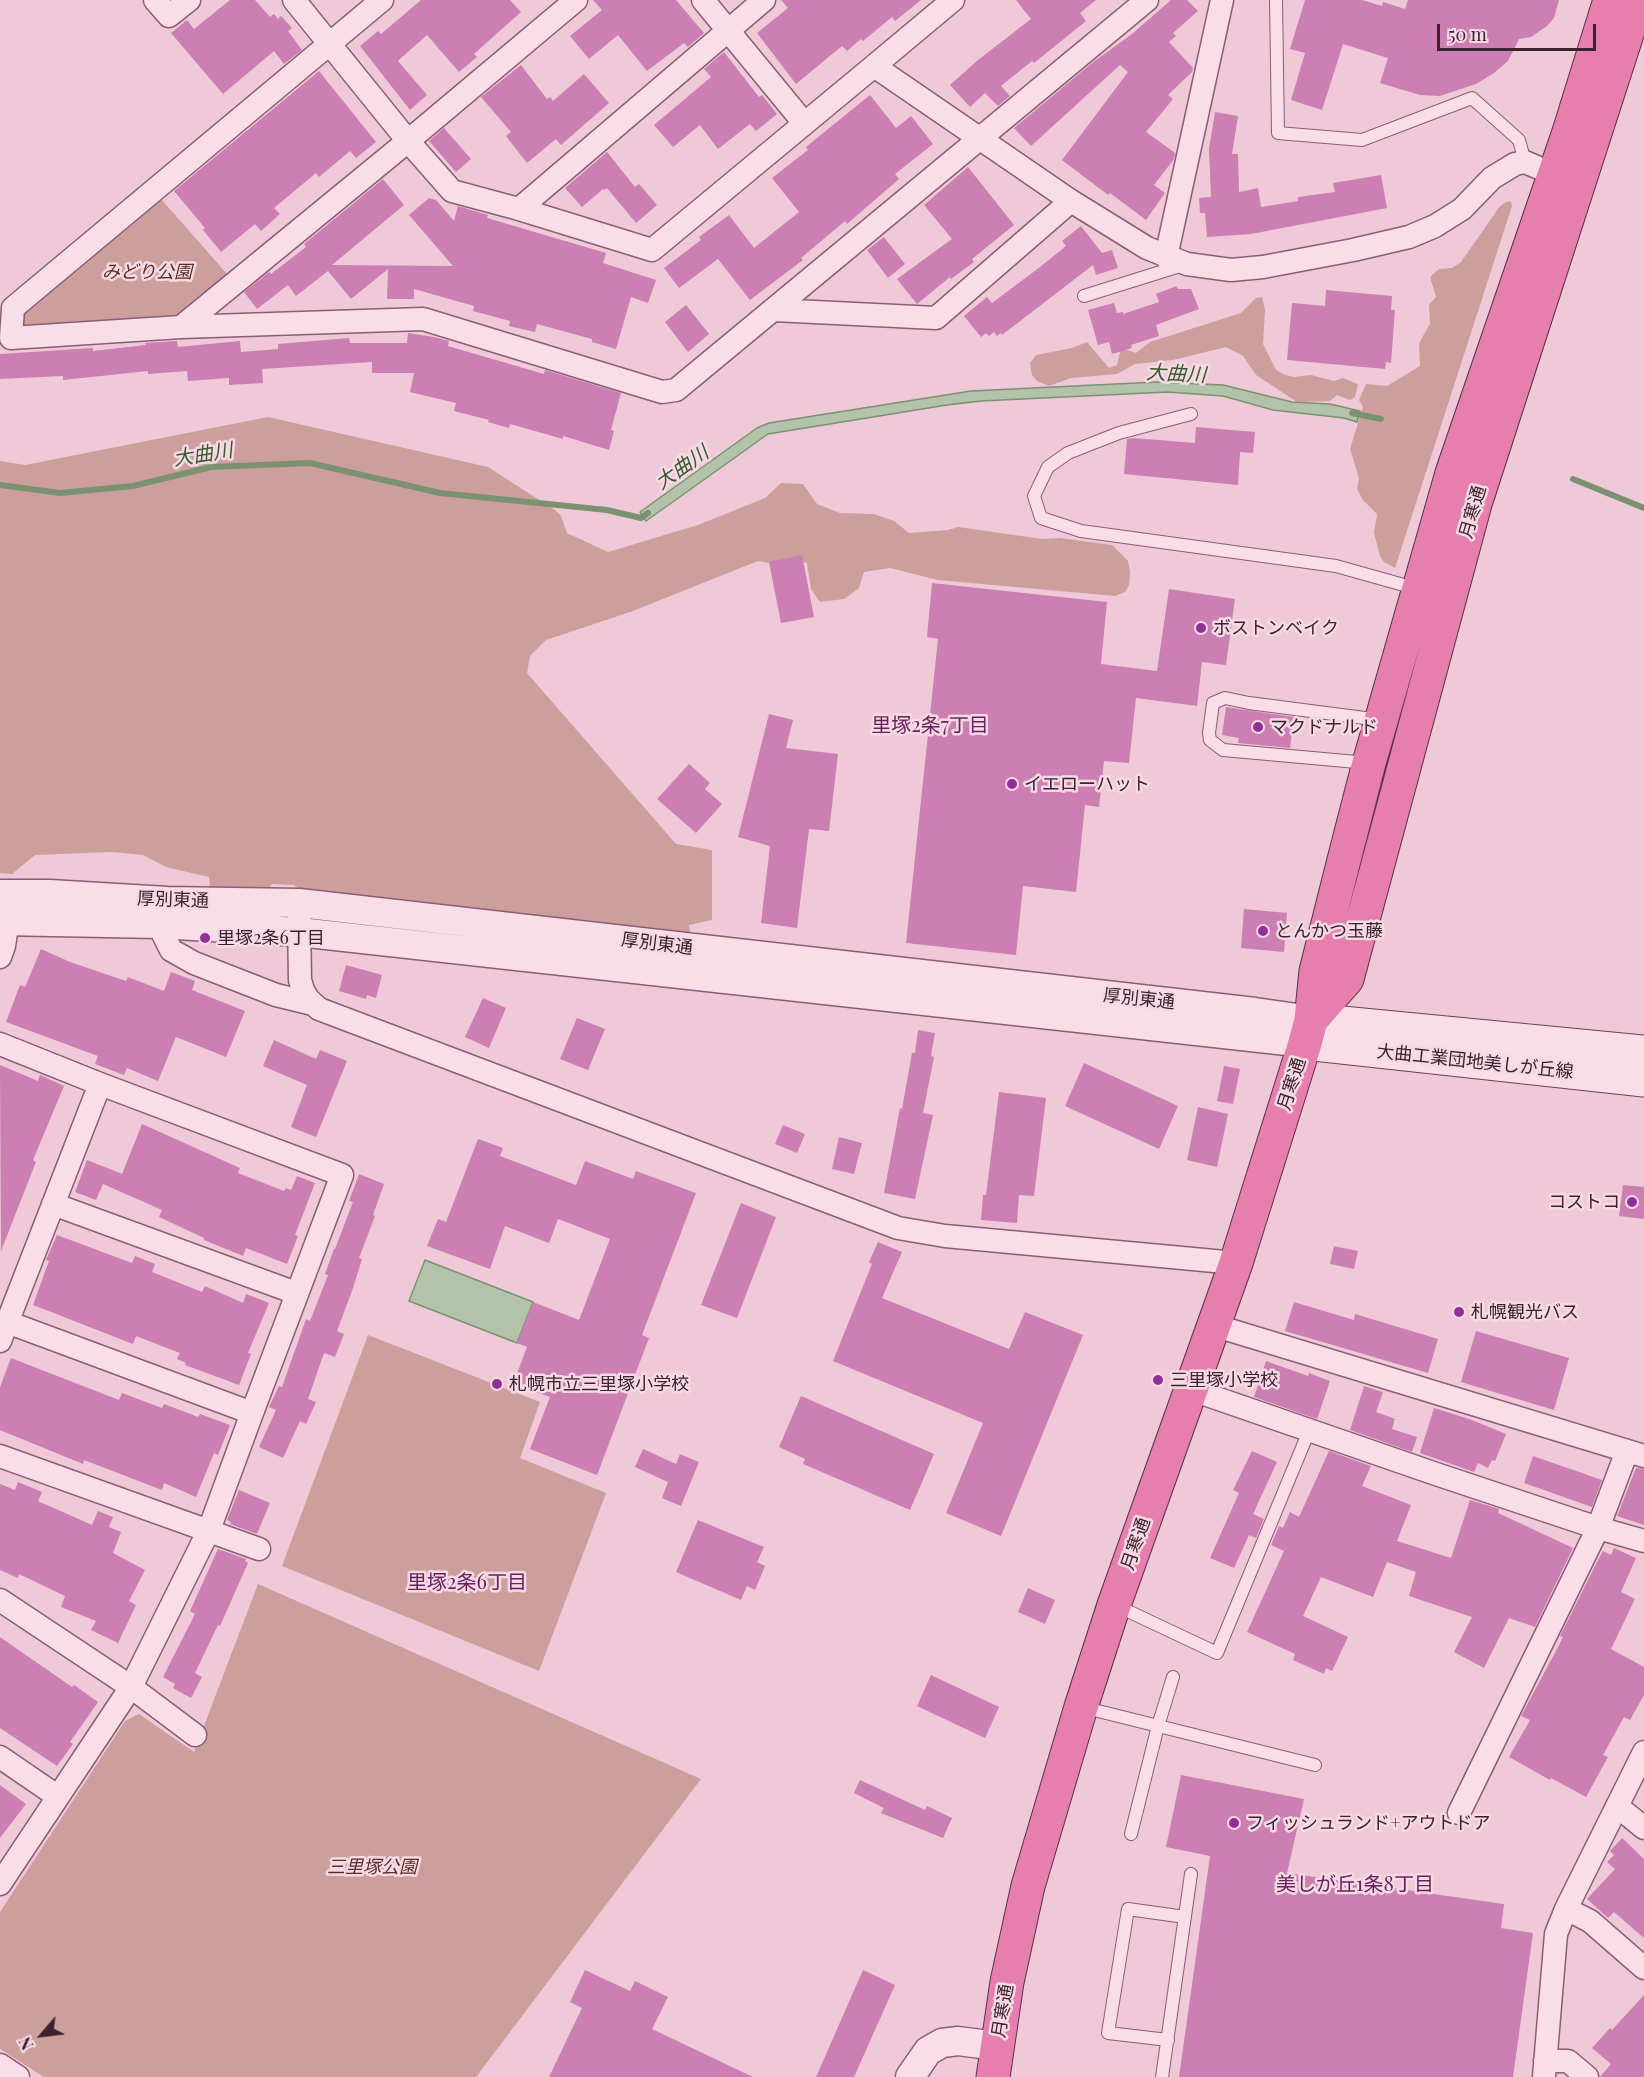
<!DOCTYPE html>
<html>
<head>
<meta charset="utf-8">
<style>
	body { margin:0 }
	#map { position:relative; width:1644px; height:2077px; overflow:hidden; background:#efc9d7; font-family:"Playfair Display",serif }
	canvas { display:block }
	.north { position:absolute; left:12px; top:2005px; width:60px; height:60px; -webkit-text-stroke:4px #f6d9e3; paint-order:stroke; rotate:242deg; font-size:16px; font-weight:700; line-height:24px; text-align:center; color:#3c2131 }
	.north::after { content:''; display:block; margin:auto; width:21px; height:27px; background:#3c2131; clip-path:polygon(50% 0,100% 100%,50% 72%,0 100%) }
	.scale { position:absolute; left:1437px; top:24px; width:159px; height:27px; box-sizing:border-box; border:3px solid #3c2131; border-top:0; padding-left:8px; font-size:18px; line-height:21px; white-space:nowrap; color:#3c2131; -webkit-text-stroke:4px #f6d9e3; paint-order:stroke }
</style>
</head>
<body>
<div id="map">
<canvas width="1644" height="2077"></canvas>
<div class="north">N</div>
<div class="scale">50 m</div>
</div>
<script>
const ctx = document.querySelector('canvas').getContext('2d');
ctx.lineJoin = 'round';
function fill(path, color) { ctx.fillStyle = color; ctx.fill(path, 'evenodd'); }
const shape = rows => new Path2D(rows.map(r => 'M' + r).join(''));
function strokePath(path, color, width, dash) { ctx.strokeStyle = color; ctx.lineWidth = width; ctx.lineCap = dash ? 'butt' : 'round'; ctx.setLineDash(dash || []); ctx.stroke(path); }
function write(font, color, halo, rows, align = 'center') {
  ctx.font = font + ' "Playfair Display","Noto Sans JP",serif'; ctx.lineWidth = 5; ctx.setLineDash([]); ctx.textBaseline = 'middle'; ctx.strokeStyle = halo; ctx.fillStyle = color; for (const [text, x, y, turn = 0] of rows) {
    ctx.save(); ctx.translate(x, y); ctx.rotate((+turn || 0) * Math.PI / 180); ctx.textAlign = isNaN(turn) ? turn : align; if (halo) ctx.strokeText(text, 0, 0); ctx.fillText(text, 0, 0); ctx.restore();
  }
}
fill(shape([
	[154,191,235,283,181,327,8,336,13,308],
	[1508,201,1511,202,1512,206,1395,568,1384,562,1380,556,1374,533,1377,514,1363,500,1357,489,1359,478,1350,449,1363,407,1359,400,1366,384,1387,386,1420,366,1419,343,1430,324,1429,305,1436,297,1430,277,1439,269,1452,268,1461,262,1500,206],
	[1262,297,1265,310,1263,344,1276,370,1285,375,1294,377,1311,375,1334,381,1343,378,1358,384,1355,397,1350,400,1337,395,1330,401,1297,402,1256,375,1243,356,1226,347,1173,360,1135,364,1117,374,1071,378,1049,386,1037,381,1032,375,1030,363,1036,355,1072,348,1087,342,1109,368,1117,365,1121,348,1136,353,1150,342,1241,313,1256,298],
	[268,417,488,467,555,510,561,516,567,533,608,552,698,525,765,498,781,483,803,484,817,504,840,513,874,514,894,521,909,533,948,530,958,527,1042,539,1060,538,1112,545,1128,561,1130,572,1129,585,1125,592,1115,596,938,580,890,568,864,572,859,588,844,599,820,602,811,589,807,563,788,560,779,565,758,561,633,611,546,640,530,656,527,673,676,844,712,850,712,920,689,925,691,935,302,892,294,885,272,884,265,894,210,889,209,877,166,867,143,855,112,852,35,855,12,874,0,873,0,461,25,465],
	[368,1335,540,1402,520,1458,606,1493,539,1671,282,1566],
	[258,1584,701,1779,476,2077,44,2077,0,2049,0,1912,125,1721,139,1714,194,1752]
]), '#cd9f9c');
const water = shape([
	[1157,382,1223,385,1292,402,1330,404,1360,411,1357,422,1344,418,1273,410,1223,396,1168,392,981,401,947,405,768,434,646,521,640,512,757,428,769,423,971,391,1157,382],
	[425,1260,533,1302,517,1343,409,1301,425,1260]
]);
fill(water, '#b3c3aa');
strokePath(water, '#7b9270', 1.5);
strokePath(shape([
	[1352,413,1381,419],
	[1573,479,1644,508],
	[0,485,60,493,133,486,211,467,310,463,440,493,607,510,641,518,648,513]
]), '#7b9270', 6);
fill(shape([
	[230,0,255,0,270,17,274,14,278,19,281,16,292,28,288,31,302,50,284,64,274,51,223,94,171,33,187,20,194,29],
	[421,0,510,0,521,12,474,54,477,57,459,72,427,35,401,58,398,61,427,95,410,110,360,46,378,31,381,34],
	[593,0,676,0,704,33,688,47,684,43,647,71,618,35,589,59,570,36,602,10],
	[781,0,921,0,895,21,892,17,863,41,861,39,847,51,842,46,796,84,757,33,788,8],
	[1016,0,1096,0,1080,13,1086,21,1034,63,1032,61,1001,86,1010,96,998,106,985,93,970,107,950,85,978,60,1031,19],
	[1171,0,1187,0,1198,11,1173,33,1176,36,1169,42,1193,68,1192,72,1168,95,1173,99,1146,132,1175,153,1174,159,1154,185,1165,193,1146,220,1110,193,1108,195,1062,160,1128,72,1120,65,1031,146,1014,128,1092,63,1132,34],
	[1305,0,1362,0,1382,6,1383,2,1405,9,1408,0,1559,0,1554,18,1547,26,1531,37,1519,39,1508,61,1494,73,1476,84,1440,96,1420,95,1380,83,1388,58,1343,44,1322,110,1291,100,1305,53,1290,49],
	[724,52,759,97,762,95,777,114,756,131,750,124,718,149,700,125,673,147,654,125,711,77,704,69],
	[521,65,547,99,550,97,553,101,584,74,609,103,561,145,556,139,527,163,506,136,511,132,481,97],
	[319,71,376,142,356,158,350,151,319,177,316,173,274,208,280,214,261,231,255,224,221,252,203,230,205,228,174,191],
	[870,95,896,128,911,116,933,144,895,174,899,179,847,224,845,221,801,258,803,260,750,300,718,259,679,288,664,268,701,240,699,237,729,215,754,248,799,212,772,178,808,150,806,147],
	[1215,112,1238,116,1232,154,1238,154,1239,192,1258,188,1261,207,1298,201,1298,197,1335,192,1333,183,1381,175,1387,208,1251,234,1207,237,1205,213,1200,213,1199,198,1211,197,1209,149],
	[444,128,471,159,456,172,429,141],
	[607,152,635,187,639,184,657,205,636,223,607,188,604,190,603,189,582,207,565,188],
	[968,167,1014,225,972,259,974,262,951,279,950,277,917,304,897,279,952,239,924,205],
	[383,179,404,205,332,265,453,266,409,215,429,198,436,200,454,221,458,206,488,215,487,218,606,253,603,263,656,280,648,303,631,297,616,349,592,342,592,339,537,324,535,332,509,326,510,321,473,311,474,306,414,289,414,299,387,299,388,269,351,299,328,271,296,296,288,285,257,309,244,292,269,272,271,274,306,247,304,244],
	[1081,226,1102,253,1112,250,1118,268,1096,275,1093,265,1002,335,1001,333,997,336,994,332,989,336,986,333,981,337,964,316,987,297,992,303,1040,267,1066,246,1062,241],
	[884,237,905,264,888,278,867,250],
	[1176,286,1178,289,1191,289,1199,309,1156,325,1159,336,1131,345,1132,348,1112,354,1109,342,1098,345,1088,310,1114,303,1117,313,1123,312,1123,314,1159,302,1156,294],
	[1326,290,1392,296,1391,310,1395,310,1391,363,1386,362,1385,369,1287,360,1292,303,1325,306],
	[686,305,709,334,688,352,665,322],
	[408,333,434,337,449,341,448,346,544,374,545,370,621,393,611,430,614,431,609,450,563,436,563,439,510,424,509,428,488,422,489,420,454,411,456,403,410,392,414,373,372,373,372,362,262,369,263,383,229,385,229,378,188,381,187,371,148,374,148,371,63,380,63,376,0,379,0,354,93,348,93,351,146,345,145,343,177,341,178,347,240,341,241,352,278,349,278,344,349,338,350,343,407,343],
	[1196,427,1255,432,1253,453,1240,452,1238,485,1124,474,1127,439,1134,438,1195,443],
	[802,555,814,617,781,623,769,562],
	[932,583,1107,602,1101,664,1157,671,1169,589,1235,599,1226,665,1202,662,1197,706,1136,698,1129,763,1104,761,1099,807,1085,805,1076,892,1023,886,1016,955,906,943,938,639,927,637],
	[1226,707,1294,717,1290,748,1238,743,1239,738,1222,735],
	[769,714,793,720,786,748,838,754,829,831,809,829,797,928,761,923,770,846,738,837],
	[689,764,710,783,705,789,722,804,696,833,657,799],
	[1244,909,1287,913,1284,952,1241,948],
	[41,949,70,962,126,981,128,977,164,991,171,972,195,981,192,990,245,1011,226,1057,176,1037,158,1081,127,1068,124,1075,95,1064,98,1056,6,1022,20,985,25,987],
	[346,965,382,975,376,998,367,995,366,999,339,991],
	[483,998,506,1008,489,1048,465,1037],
	[577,1018,605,1029,588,1070,560,1059],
	[918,1030,935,1033,931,1056,934,1057,923,1113,933,1115,915,1199,884,1193,900,1108,902,1109,912,1053,915,1053],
	[274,1040,316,1059,320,1050,347,1061,316,1137,291,1127,307,1085,263,1066],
	[1084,1063,1178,1106,1159,1149,1065,1106],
	[0,1065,38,1081,40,1075,64,1086,33,1160,36,1162,1,1251],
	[1224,1066,1240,1069,1233,1104,1217,1101],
	[999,1092,1046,1098,1034,1196,1019,1195,1017,1223,981,1220,983,1195,986,1195],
	[1198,1107,1228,1114,1217,1167,1187,1160],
	[142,1124,240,1168,238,1173,284,1191,286,1188,291,1190,297,1176,315,1183,295,1235,298,1236,287,1264,246,1248,243,1256,204,1240,204,1238,159,1217,162,1210,103,1184,96,1200,75,1192,87,1160,122,1174],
	[783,1125,805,1134,797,1153,775,1144],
	[839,1137,862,1143,854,1174,832,1169],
	[478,1139,503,1148,500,1156,576,1185,585,1161,633,1179,636,1171,696,1193,642,1335,649,1338,597,1475,530,1449,550,1397,513,1384,527,1347,517,1343,533,1302,579,1320,610,1239,558,1219,549,1243,505,1226,490,1269,427,1246,438,1219,446,1222],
	[359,1174,384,1184,373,1215,375,1216,359,1258,362,1259,353,1288,337,1331,344,1334,335,1357,324,1353,308,1399,316,1402,306,1424,300,1421,283,1458,259,1447,276,1410,269,1407,279,1386,282,1387,306,1319,310,1321,328,1275,325,1274,334,1249,335,1249,353,1202,349,1201],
	[1623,1185,1644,1187,1644,1219,1619,1216],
	[741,1203,776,1217,737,1318,701,1305],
	[57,1235,132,1263,135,1256,155,1264,152,1272,202,1292,205,1286,243,1303,246,1294,269,1303,248,1353,251,1354,239,1385,185,1365,186,1363,177,1359,180,1353,136,1336,133,1344,33,1305,49,1261,46,1260],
	[878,1242,902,1252,882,1298,1009,1349,1025,1312,1083,1335,1001,1536,946,1513,983,1423,833,1361,872,1264,869,1262],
	[1334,1246,1358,1251,1354,1269,1330,1264],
	[1294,1302,1354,1320,1355,1314,1438,1339,1428,1373,1285,1331],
	[1476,1331,1569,1358,1554,1410,1461,1382],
	[11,1358,119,1400,122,1393,162,1408,164,1404,198,1417,200,1414,230,1425,218,1455,214,1453,196,1497,164,1483,162,1490,84,1460,83,1464,0,1430,0,1387],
	[1266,1361,1308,1376,1309,1373,1330,1381,1317,1419,1254,1397],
	[1364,1386,1383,1392,1376,1412,1395,1419,1392,1429,1417,1437,1412,1452,1350,1430],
	[801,1396,934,1454,910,1510,803,1464,805,1459,779,1447],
	[1434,1408,1472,1420,1506,1434,1495,1461,1492,1460,1488,1468,1478,1463,1474,1472,1420,1453],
	[643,1449,676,1464,680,1454,699,1462,681,1506,662,1498,668,1482,635,1467],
	[1252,1451,1277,1462,1253,1514,1264,1519,1256,1538,1249,1535,1234,1568,1210,1558,1239,1493,1233,1490],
	[1329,1451,1371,1466,1362,1486,1411,1505,1397,1541,1451,1558,1470,1500,1499,1509,1498,1513,1573,1548,1535,1627,1509,1618,1484,1668,1454,1652,1472,1617,1409,1596,1416,1572,1387,1562,1373,1597,1321,1577,1303,1616,1348,1637,1332,1671,1326,1668,1324,1674,1293,1660,1295,1654,1247,1632,1284,1551,1271,1545,1279,1526,1283,1528,1290,1512,1299,1517],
	[1533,1456,1602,1480,1592,1507,1524,1483],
	[1636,1468,1644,1469,1644,1525,1617,1516],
	[18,1482,42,1492,38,1501,92,1525,98,1511,113,1517,109,1527,121,1532,113,1553,145,1570,129,1601,136,1605,118,1643,91,1630,96,1621,61,1607,65,1596,19,1574,18,1578,0,1570,0,1484,15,1490],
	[239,1490,270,1503,257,1534,230,1524,231,1522,227,1520],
	[698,1520,764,1547,757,1562,765,1566,755,1590,747,1586,741,1600,676,1572],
	[1614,1548,1636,1558,1621,1592,1635,1599,1611,1649,1644,1667,1644,1695,1630,1720,1624,1717,1603,1755,1608,1757,1586,1797,1551,1778,1550,1780,1509,1757,1530,1720,1521,1716,1558,1647,1563,1637,1560,1636,1598,1560,1603,1551,1611,1555],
	[218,1549,246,1559,245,1561,248,1563,220,1626,218,1625,195,1673,202,1677,191,1698,173,1688,175,1684,163,1677,195,1614,190,1611],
	[1028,1588,1055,1600,1045,1624,1018,1612],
	[0,1637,72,1687,74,1685,98,1702,70,1742,73,1744,57,1766,0,1728],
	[931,1675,999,1707,985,1738,917,1706],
	[1181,1775,1304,1799,1287,1873,1504,1904,1501,1928,1533,1933,1513,2077,1179,2077,1210,1856,1166,1847],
	[860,1780,925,1810,927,1806,952,1818,943,1838,881,1813,884,1808,854,1793],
	[0,1785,26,1804,0,1838],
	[1622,1838,1644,1859,1644,1938,1614,1912,1608,1918,1587,1899,1615,1869,1607,1862,1614,1855,1610,1851],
	[585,1970,630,1991,635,1981,668,1997,652,2029,753,2077,549,2077,582,2008,570,2002],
	[863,1970,895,1985,854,2077,816,2077],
	[1644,1995,1644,2077,1600,2077,1611,2064,1592,2048,1610,2028,1612,2030]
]), '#cc7fb2');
const service = shape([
	[1276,0,1278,133,1362,140,1472,98,1519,140,1525,162],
	[1084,296,1183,265],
	[1191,414,1119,433,1068,453,1048,467,1034,496,1041,518,1081,531,1336,566,1418,589],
	[1368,763,1223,750,1210,740,1209,733,1213,703,1225,698,1249,703,1380,720],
	[1115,1605,1217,1653,1309,1431],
	[1082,1707,1315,1765],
	[1131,1834,1158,1726,1173,1677],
	[1168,2040,1108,2033,1128,1909,1185,1917],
	[1162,2077,1191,1874]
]);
const minor = shape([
	[155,0,169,16,189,0],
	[294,0,408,141,452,191,519,209,652,250,874,66,1071,201,1147,248,1187,264,1231,270,1263,267,1353,250,1409,237,1435,226,1462,209,1492,178,1515,164,1525,162,1553,174,1569,178],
	[382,0,13,308,11,338,181,327,423,319,662,392,676,390,1147,0],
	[703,0,804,123],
	[874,66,953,0],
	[519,209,764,0],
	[1166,257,1222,0],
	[774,310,936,318,1071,201],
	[181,327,408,141,576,0],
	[299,917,300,980,303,990,308,999,319,1009,898,1228,945,1236,1236,1263],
	[158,924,171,950,194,963,276,995,313,1004],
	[0,957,4,946,10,906],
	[0,1044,100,1084,342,1175,252,1413,209,1530,131,1687,0,1884],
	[53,1204,296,1293],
	[7,1322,252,1413],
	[1213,1325,1644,1456],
	[0,1341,100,1084],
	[1190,1389,1436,1474,1598,1528,1644,1541],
	[0,1456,259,1549],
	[0,1600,131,1687,195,1735],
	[0,1757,57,1796],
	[1617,1806,1644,1828],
	[1459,1813,1598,1528,1627,1451],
	[1566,1909,1590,1921,1644,1968],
	[1545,2061,1568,2061,1587,2077],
	[0,2065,18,2077],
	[1544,2077,1556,1934,1566,1909,1644,1752]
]);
const tertiary = shape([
	[0,894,50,894,167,901,299,903,1255,1012,1311,1020],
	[0,921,158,924,299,932,1305,1043],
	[910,2077,928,2051,942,2043,958,2041,997,2046]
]);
const secondary = shape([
	[1311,1020,1644,1052],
	[1305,1043,1644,1080]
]);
const trunk = shape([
	[1311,1020,1347,979,1475,504,1638,0],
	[993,2077,1007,1982,1028,1886,1081,1707,1114,1605,1236,1263,1305,1043,1311,1020,1316,971,1344,860,1369,763,1452,473,1569,132,1610,0]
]);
strokePath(service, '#8b5d76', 14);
strokePath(minor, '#8b5d76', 25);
strokePath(tertiary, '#8b5d76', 31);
strokePath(secondary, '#6d405a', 35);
strokePath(trunk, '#593149', 35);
strokePath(service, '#f9dde7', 12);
strokePath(minor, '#f9dde7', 22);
strokePath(tertiary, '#f9dde7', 28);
strokePath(secondary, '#f9dde7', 33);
strokePath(trunk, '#e67fae', 33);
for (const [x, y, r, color] of [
	[1201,628,6,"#912e9a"],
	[1258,727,6,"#912e9a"],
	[1012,784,6,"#912e9a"],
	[1263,931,6,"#912e9a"],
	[205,938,6,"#912e9a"],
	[1632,1202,6,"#912e9a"],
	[1459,1312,6,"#912e9a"],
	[1158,1380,6,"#912e9a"],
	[497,1384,6,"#912e9a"],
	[1234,1823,6,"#912e9a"]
]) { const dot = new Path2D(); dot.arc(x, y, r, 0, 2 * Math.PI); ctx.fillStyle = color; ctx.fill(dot); strokePath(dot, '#f6d9e3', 2); }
write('italic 18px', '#583028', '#f6d9e3', [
	["みどり公園",147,272],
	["三里塚公園",372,1867]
]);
write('18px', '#3c2131', '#f6d9e3', [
	["月寒通",1473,512,-74],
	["厚別東通",173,900,2],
	["厚別東通",657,944,7],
	["厚別東通",1139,999,6],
	["大曲工業団地美しが丘線",1475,1062,6],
	["月寒通",1292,1084,-72],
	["月寒通",1136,1544,-71],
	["月寒通",1003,2011,-81]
]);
write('18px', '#3c2131', '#f6d9e3', [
	["ボストンベイク",1213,628],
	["マクドナルド",1270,727],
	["イエローハット",1024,784],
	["とんかつ玉藤",1275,931],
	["里塚2条6丁目",217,938],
	["コストコ",1620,1202,"right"],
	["札幌観光バス",1471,1312],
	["三里塚小学校",1170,1380],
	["札幌市立三里塚小学校",509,1384],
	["フィッシュランド+アウトドア",1246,1823]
], 'left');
write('italic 20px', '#365b30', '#f6d9e3', [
	["大曲川",1176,374,3],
	["大曲川",203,455,-9],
	["大曲川",682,468,-35]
]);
write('20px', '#68205e', '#f6d9e3', [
	["里塚2条7丁目",930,726],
	["里塚2条6丁目",467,1583],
	["美しが丘1条8丁目",1355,1885]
]);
</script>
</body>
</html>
